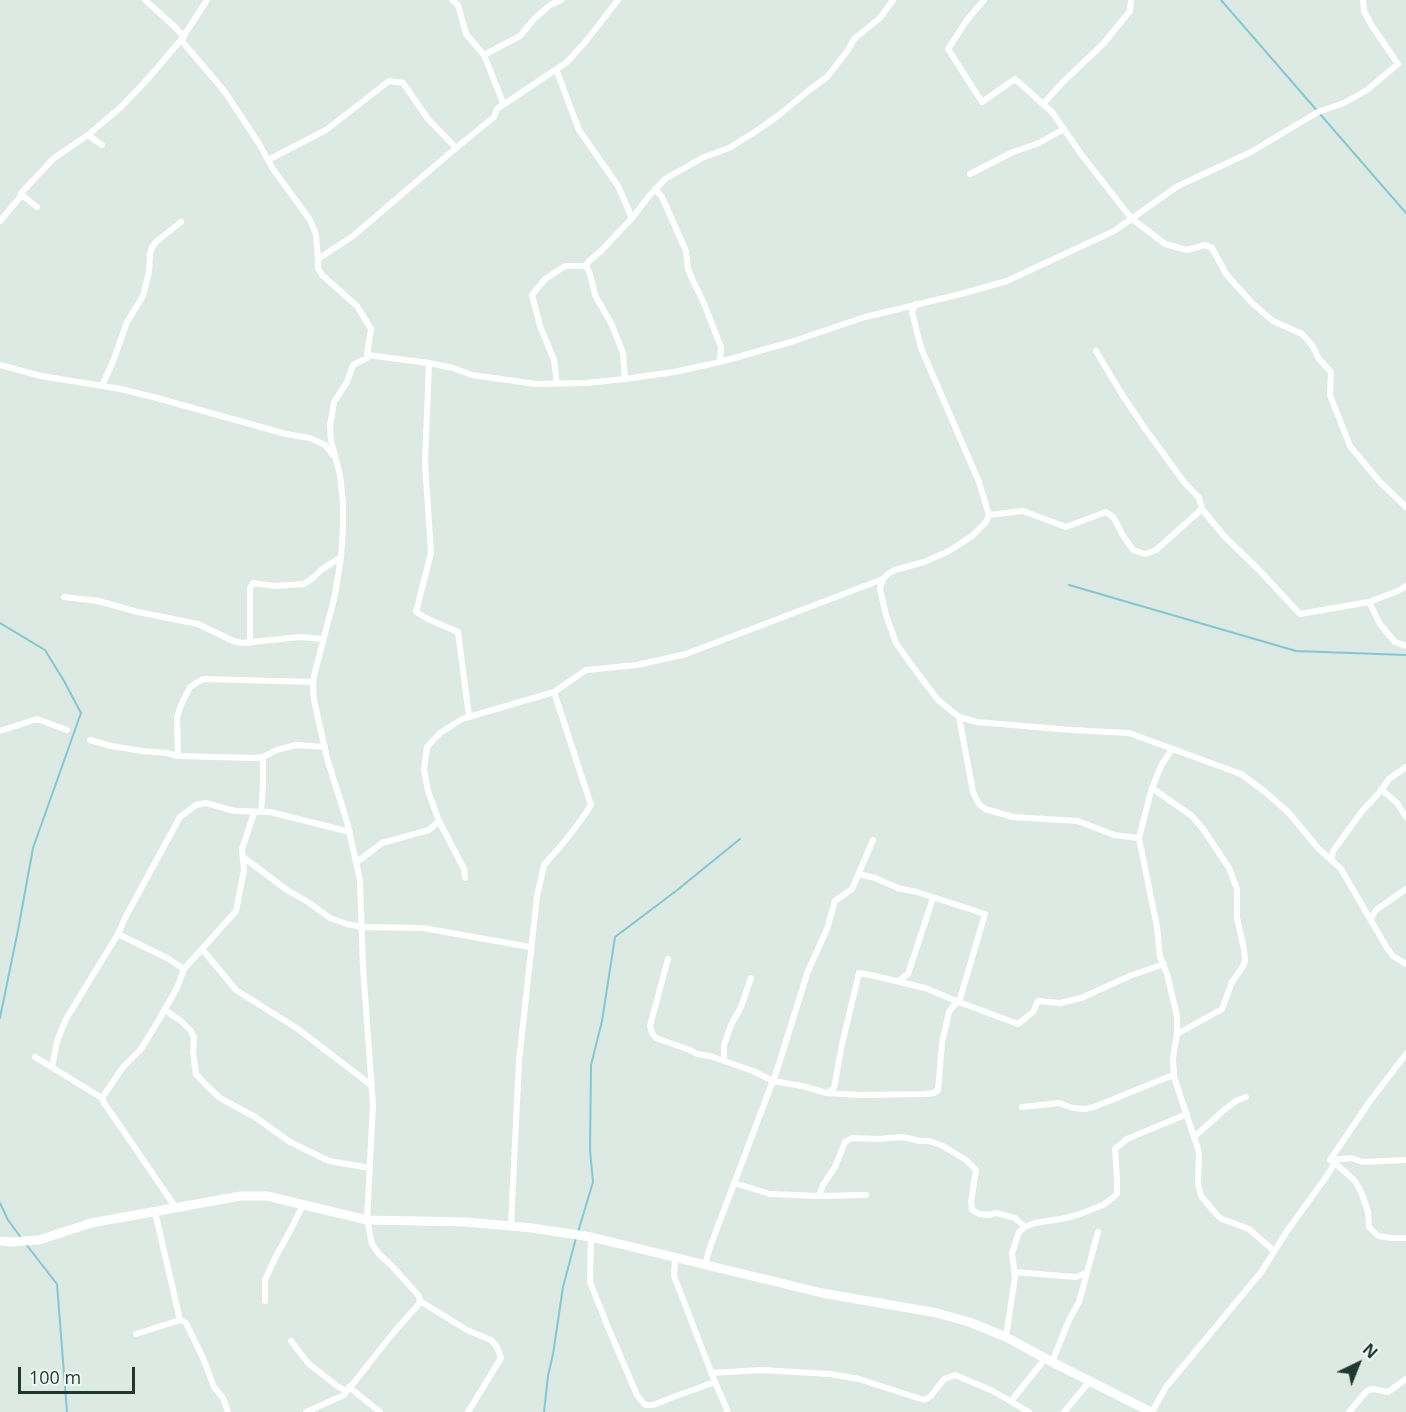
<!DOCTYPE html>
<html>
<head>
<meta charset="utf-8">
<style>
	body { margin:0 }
	#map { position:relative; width:1406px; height:1412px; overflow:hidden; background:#ddeae4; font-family:"Open Sans",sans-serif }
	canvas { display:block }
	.north { position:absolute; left:1328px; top:1334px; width:60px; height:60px; -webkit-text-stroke:4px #eef6f2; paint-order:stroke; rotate:43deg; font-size:16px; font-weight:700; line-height:24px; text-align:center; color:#1f3931 }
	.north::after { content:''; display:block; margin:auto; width:21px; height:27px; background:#1f3931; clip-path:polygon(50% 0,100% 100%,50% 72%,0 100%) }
	.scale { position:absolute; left:18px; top:1367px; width:117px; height:27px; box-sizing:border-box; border:3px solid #1f3931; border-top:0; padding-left:8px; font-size:18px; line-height:21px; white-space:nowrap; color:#1f3931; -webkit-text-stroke:4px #eef6f2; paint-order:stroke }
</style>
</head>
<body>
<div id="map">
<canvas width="1406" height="1412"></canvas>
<div class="north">N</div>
<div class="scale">100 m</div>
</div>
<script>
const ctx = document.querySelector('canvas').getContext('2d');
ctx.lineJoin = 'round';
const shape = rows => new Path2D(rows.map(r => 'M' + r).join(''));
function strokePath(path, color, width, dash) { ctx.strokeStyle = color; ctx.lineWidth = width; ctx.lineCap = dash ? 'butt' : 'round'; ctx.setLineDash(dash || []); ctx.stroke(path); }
strokePath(shape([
	[1221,0,1406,213],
	[1069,585,1296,651,1406,655],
	[0,623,45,650,64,681,81,713,33,848,19,925,0,1018],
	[0,1203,8,1220,22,1239],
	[578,1232,593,1182,590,1150,591,1065,602,1021,615,937,676,891,740,839],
	[25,1243,57,1284,67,1412],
	[544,1412,548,1376,553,1354,563,1287,576,1238]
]), '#84c7d0', 2);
strokePath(shape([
	[145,0,174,26,184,37],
	[452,0,458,5,466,34,484,55],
	[984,0,967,20,948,49,982,102,1015,79,1052,112,1081,154,1131,218,1165,244,1187,250,1205,245,1212,248,1226,274,1252,303,1273,321,1302,334,1312,345,1319,359,1331,372,1330,395,1350,446,1379,481,1406,507],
	[181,40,225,92,258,142,273,169,310,220,316,235,318,259],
	[556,69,579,130,618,186,632,218],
	[1043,104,1064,81,1103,44,1130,11,1131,0],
	[500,107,567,62,587,40,618,0],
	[88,135,102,145],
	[268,160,326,130,389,81,403,83,428,119,456,148],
	[970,174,1011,153,1039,143,1064,129],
	[655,189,662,197,686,251,688,269,693,281,703,301,721,347,720,362],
	[22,195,37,207],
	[0,221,22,195,21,193,54,158,88,135,121,107,145,82,181,40,207,0],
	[586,266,588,262,602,250,632,218,650,195,665,179,702,158,729,148,755,132,779,115,808,91,827,77,848,50,854,39,880,18,893,0],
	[586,266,590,274,595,295,612,325,623,353,625,379],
	[916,304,912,312,921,348,979,482,989,515,986,522,972,536,949,551,924,562,895,570,888,574,883,579,880,589,886,615,896,643,910,663,938,700,959,717,977,722,1071,730,1129,733,1241,774,1264,791,1288,812,1318,848,1341,869,1387,948,1393,956,1406,964],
	[367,355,371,329,357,306,322,275,318,268,318,259,353,236,456,148,494,117,497,109,502,105,502,100,484,55,520,36,534,19,550,5,561,0],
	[429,363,425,463,431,553,416,612,428,619,458,632,469,717],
	[0,365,41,376,121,389,157,398,286,434,310,438,325,445,334,456],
	[557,384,554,360,540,326,532,295,545,279,565,266,586,266],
	[102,386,114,359,127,322,143,296,149,272,150,254,152,247,157,241,181,222],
	[1202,509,1224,536,1259,570,1300,614,1369,602,1398,591,1406,586],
	[989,515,1023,511,1066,527,1106,512,1114,518,1122,534,1133,550,1145,554,1156,550,1202,509,1199,498,1184,482,1146,430,1121,393,1096,351],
	[64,597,98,601,138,612,198,624,233,641,242,643,300,637,323,639],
	[1369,602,1380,624,1395,642,1406,646],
	[250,643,250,588,253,583,275,586,304,584,313,578,321,570,341,557],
	[959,717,973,792,979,804,985,809,1013,817,1078,821,1114,835,1139,838],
	[0,731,37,719,67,730],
	[90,740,111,746,142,751,167,753,178,756,255,758,263,757,277,750,296,745,325,747],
	[1172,749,1162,764,1156,778,1150,795,1139,838,1157,927,1160,957,1167,974,1177,1016,1177,1034,1173,1058,1174,1077,1197,1146,1199,1154,1198,1184,1201,1196,1217,1215,1222,1219,1249,1229,1274,1251],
	[178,756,177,717,181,705,190,687,203,679,313,682],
	[1152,788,1192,816,1203,829,1229,868,1237,889,1237,918,1244,949,1245,961,1242,968,1232,982,1222,1009,1177,1034],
	[1381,789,1397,803,1406,817],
	[261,812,263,785,263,757],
	[439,821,464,869,465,878],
	[243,857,287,890,308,902,330,918,347,924,362,927,423,928,530,947],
	[1332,859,1333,851,1363,810,1379,793,1389,779,1406,767],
	[357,862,382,843,429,830,439,821,428,791,424,770,427,747,440,733,462,719,554,692,586,670,637,665,686,654,883,579],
	[1371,918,1376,910,1406,889],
	[118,934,167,958,184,969],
	[202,949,236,990,298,1029,371,1085],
	[668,959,650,1026,652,1033,656,1038,690,1050,697,1054,710,1056,753,1071,773,1081,802,1086,827,1093,859,1095,925,1094,934,1093,938,1090,942,1043,949,1012,954,1005,959,1002,1018,1024,1033,1012,1038,1001,1060,1003,1081,998,1132,975,1164,964],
	[898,981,908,974,933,898],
	[165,1010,181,1021,191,1031,194,1038,193,1052,196,1074,205,1084,220,1098,255,1117,290,1142,329,1161,370,1168],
	[35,1057,102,1098,104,1103,118,1123,176,1208],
	[724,1061,724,1045,731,1025,741,1007,751,978],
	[52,1067,57,1041,66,1019,118,934,126,916,180,817,196,805,206,803,234,811,270,812,350,832],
	[828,1093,834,1088,835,1083,842,1044,859,973,875,976,925,988,959,1002,985,914,917,892,898,888,875,878,859,874],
	[102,1098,123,1067,141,1049,157,1023,177,988,184,969,236,911,244,870,242,849,254,813],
	[1022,1107,1059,1103,1073,1108,1085,1109,1094,1107,1173,1075],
	[1194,1137,1224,1110,1236,1101,1246,1097],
	[1331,1160,1351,1158,1363,1162,1406,1160],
	[1335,1163,1355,1181,1362,1194,1368,1212,1369,1227,1378,1236,1391,1238,1406,1238],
	[734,1183,770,1194,819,1196,866,1195],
	[819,1196,823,1185,835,1167,845,1142,852,1138,877,1139,903,1137,920,1141,929,1141,943,1146,966,1160,976,1170,971,1202,972,1210,979,1214,989,1215,996,1213,1015,1218,1025,1227],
	[155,1212,180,1320],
	[511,1226,519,1061,537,896,544,865,565,841,581,820,591,805,554,692],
	[591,1237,590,1282,610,1332,637,1395,645,1405,653,1405,676,1396,715,1382,674,1276,675,1258],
	[705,1265,710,1247,777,1070,808,971,827,929,835,901,852,889,873,840],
	[1014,1272,1076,1277,1086,1273],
	[265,1301,265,1280,275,1258,290,1231,303,1205],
	[420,1301,467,1330,491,1340,497,1347,501,1358,468,1412],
	[136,1334,180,1320,183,1321,186,1323,203,1358,214,1387,223,1398,228,1412],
	[1006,1337,1015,1277,1012,1253,1019,1232,1025,1227,1035,1223,1066,1218,1080,1214,1103,1205,1110,1200,1117,1194,1117,1179,1115,1149,1127,1139,1187,1114],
	[291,1341,308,1363,337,1386,346,1391],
	[1052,1362,1069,1320,1079,1302,1098,1232],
	[711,1373,761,1370,830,1374,859,1379,924,1400,931,1396,944,1379,955,1375,993,1391,1029,1412],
	[715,1382,728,1412],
	[349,1387,380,1412],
	[1011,1401,1045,1359],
	[306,1412,344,1395,394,1332,418,1305,420,1301,419,1296,392,1266,379,1254,372,1244,367,1220,373,1105,363,968,360,880,347,822,327,758,314,700,313,687,314,676,335,595,341,557,343,527,343,504,340,475,331,440,330,426,334,402,347,382,353,365,367,358,367,355,429,363,453,368,472,375,536,384,586,383,625,379,674,372,720,362,791,342,865,317,961,294,1007,281,1114,231,1178,186,1251,152,1318,112,1344,103,1367,90,1398,64,1372,26,1364,11,1363,0],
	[1064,1412,1090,1381],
	[1152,1412,1166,1387,1262,1271,1287,1231,1326,1177,1335,1163,1330,1160,1370,1101,1406,1054],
	[1349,1412,1365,1393,1369,1390,1373,1389,1388,1392,1406,1379]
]), '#fff', 6);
strokePath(shape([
	[0,1241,11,1242,39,1240,91,1223,241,1196,267,1196,367,1220,466,1222,532,1228,591,1237,822,1293,937,1313,969,1322,1006,1337,1052,1362,1151,1412]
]), '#fff', 9);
</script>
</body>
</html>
